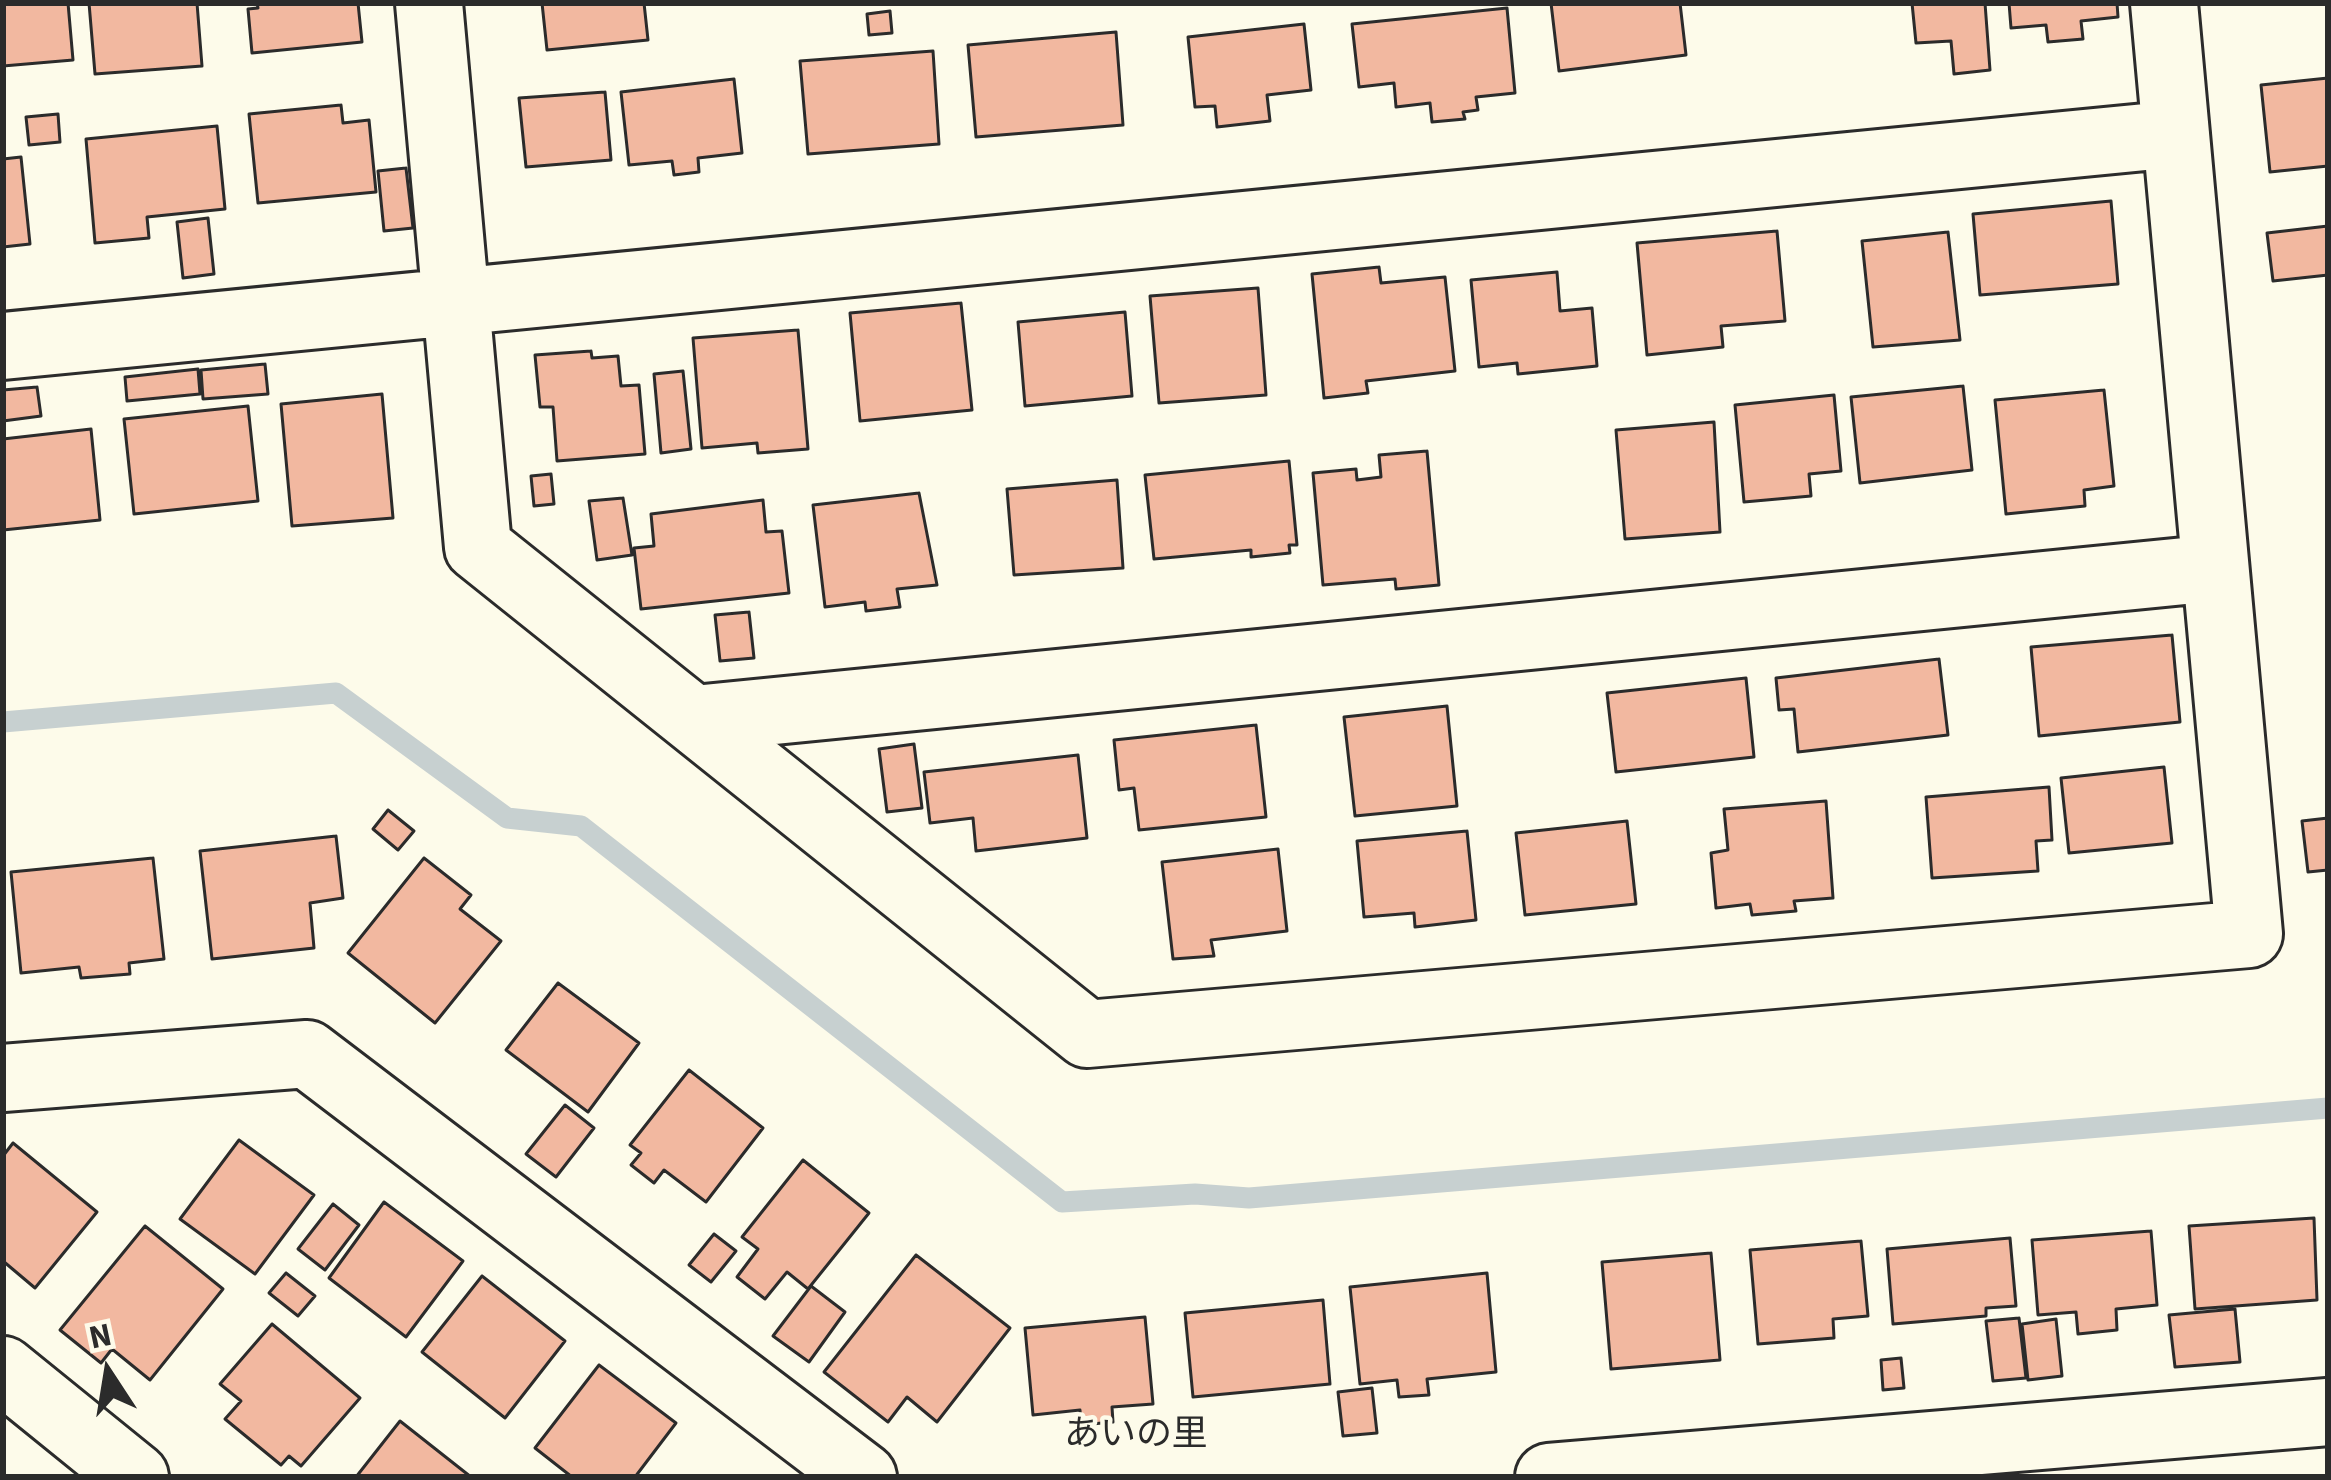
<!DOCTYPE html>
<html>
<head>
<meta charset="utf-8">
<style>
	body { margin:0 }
	#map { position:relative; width:2331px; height:1480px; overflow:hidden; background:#fdfbea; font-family:"Source Sans 3",sans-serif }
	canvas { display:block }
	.frame { position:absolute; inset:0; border:6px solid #2b2b2b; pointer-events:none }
	.north { position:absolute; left:48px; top:1312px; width:120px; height:120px; -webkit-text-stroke:9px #fdfbea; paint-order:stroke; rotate:348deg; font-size:33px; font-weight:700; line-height:48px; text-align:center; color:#2b2b2b }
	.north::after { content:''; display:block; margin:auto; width:42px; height:54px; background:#2b2b2b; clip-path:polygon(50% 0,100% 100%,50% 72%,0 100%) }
</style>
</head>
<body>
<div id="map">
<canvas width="2331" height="1480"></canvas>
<div class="frame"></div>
<div class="north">N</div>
</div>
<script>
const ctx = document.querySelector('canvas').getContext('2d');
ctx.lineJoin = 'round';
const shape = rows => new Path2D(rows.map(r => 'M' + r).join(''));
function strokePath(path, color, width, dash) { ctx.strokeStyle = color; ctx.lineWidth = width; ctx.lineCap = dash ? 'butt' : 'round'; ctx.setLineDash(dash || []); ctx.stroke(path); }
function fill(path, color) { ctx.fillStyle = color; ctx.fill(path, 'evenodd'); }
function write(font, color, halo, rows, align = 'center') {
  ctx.font = font + ' "Source Sans 3","Noto Sans JP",sans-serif'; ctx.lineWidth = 9; ctx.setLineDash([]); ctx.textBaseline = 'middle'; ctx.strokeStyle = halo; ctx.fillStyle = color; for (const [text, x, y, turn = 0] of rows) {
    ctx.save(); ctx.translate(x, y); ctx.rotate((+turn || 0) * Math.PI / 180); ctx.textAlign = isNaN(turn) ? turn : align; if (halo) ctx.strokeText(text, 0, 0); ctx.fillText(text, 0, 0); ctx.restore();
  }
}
strokePath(shape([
	[3,722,336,693,507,818,581,826,1062,1202,1195,1194,1249,1198,2328,1108]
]), '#c7d0d0', 21);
const building = shape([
	[3,3,68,3,73,60,3,66,3,3],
	[89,3,197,3,202,66,95,74,89,3],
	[257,3,358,3,362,42,252,53,248,9,258,8,257,3],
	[542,3,644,3,648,40,547,50,542,3],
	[1551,3,1680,3,1686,55,1559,71,1551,3],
	[1912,3,1985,3,1990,70,1954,74,1951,41,1916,43,1912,3],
	[2009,3,2117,3,2118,17,2081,21,2083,39,2048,42,2046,25,2011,28,2009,3],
	[1507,8,1515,93,1476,97,1478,110,1463,112,1465,119,1432,122,1430,103,1396,107,1394,83,1359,87,1352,24,1507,8],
	[890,11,892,33,869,35,867,14,890,11],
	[1304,24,1311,90,1267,95,1270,121,1217,127,1215,106,1195,107,1188,37,1304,24],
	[1116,32,1123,125,976,137,968,45,1116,32],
	[933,51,939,144,808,154,800,61,933,51],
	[2328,78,2328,166,2270,172,2261,85,2328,78],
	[734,79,742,153,698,158,699,172,674,175,672,161,629,165,621,92,734,79],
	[605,92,611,160,526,167,519,98,605,92],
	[341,105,343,123,369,120,376,192,258,203,249,114,341,105],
	[58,114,60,142,29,145,26,117,58,114],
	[217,126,225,209,147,217,149,238,95,243,86,139,217,126],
	[21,157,30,244,3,247,3,159,21,157],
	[406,168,413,228,384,231,378,171,406,168],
	[2111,201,2118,284,1980,295,1973,214,2111,201],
	[208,218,214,274,183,278,177,222,208,218],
	[2328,226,2328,275,2273,281,2267,233,2328,226],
	[1777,231,1785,321,1721,326,1723,347,1647,355,1637,243,1777,231],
	[1948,232,1960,340,1873,347,1862,241,1948,232],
	[1379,267,1381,283,1445,277,1455,371,1366,381,1368,393,1324,398,1312,274,1379,267],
	[1557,272,1560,311,1592,308,1597,366,1518,374,1517,363,1479,367,1471,280,1557,272],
	[1258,288,1266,395,1159,403,1150,296,1258,288],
	[961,303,972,410,860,421,850,313,961,303],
	[1125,312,1132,396,1025,406,1018,322,1125,312],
	[798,330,808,449,758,453,757,443,702,448,693,338,798,330],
	[591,351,592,358,618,356,621,386,639,385,645,454,557,461,553,407,540,407,535,355,591,351],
	[265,364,268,394,203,399,201,370,265,364],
	[198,369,200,394,127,401,125,377,198,369],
	[683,371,691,449,661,453,654,374,683,371],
	[1963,386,1972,470,1860,483,1851,397,1963,386],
	[37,387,41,416,3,421,3,390,37,387],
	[2104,390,2114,486,2084,490,2085,506,2006,514,1995,400,2104,390],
	[382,394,393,518,292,526,281,404,382,394],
	[1834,395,1841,471,1809,474,1811,496,1744,502,1735,405,1834,395],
	[248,406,258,501,134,514,124,419,248,406],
	[1714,422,1720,532,1625,539,1616,430,1714,422],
	[91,429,100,520,3,530,3,439,91,429],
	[1427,451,1439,585,1396,589,1395,579,1323,585,1313,473,1356,469,1357,480,1381,477,1379,455,1427,451],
	[1289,461,1297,545,1289,545,1290,553,1251,557,1251,550,1154,559,1145,475,1289,461],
	[551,474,554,504,534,506,531,476,551,474],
	[1117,480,1123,568,1014,575,1007,489,1117,480],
	[919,493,937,585,897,589,900,607,866,611,865,602,825,607,813,505,919,493],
	[623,498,632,555,597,560,589,501,623,498],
	[763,500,766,532,782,531,789,593,641,609,634,548,654,546,651,514,763,500],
	[749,612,754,658,720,661,715,615,749,612],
	[2172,635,2180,722,2039,736,2031,647,2172,635],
	[1939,659,1948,735,1798,752,1794,709,1779,710,1776,678,1939,659],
	[1746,678,1754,757,1616,772,1607,693,1746,678],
	[1447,706,1457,806,1355,816,1344,717,1447,706],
	[1256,725,1266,817,1139,830,1134,788,1119,790,1114,740,1256,725],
	[914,744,922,808,887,812,879,749,914,744],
	[1078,755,1087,838,976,851,973,818,930,823,924,772,1078,755],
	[2164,767,2172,843,2069,853,2061,778,2164,767],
	[2049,787,2052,840,2036,841,2038,871,1932,878,1926,797,2049,787],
	[1826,801,1833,898,1794,901,1796,911,1752,915,1750,904,1716,908,1711,853,1728,850,1724,809,1826,801],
	[388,810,414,831,398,850,373,829,388,810],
	[2328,818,2328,870,2308,872,2302,821,2328,818],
	[1627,821,1636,904,1525,915,1516,833,1627,821],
	[1467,831,1476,920,1415,927,1414,913,1364,917,1357,841,1467,831],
	[336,836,343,898,310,903,314,948,212,959,200,851,336,836],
	[1278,849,1287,931,1211,940,1214,956,1173,959,1162,862,1278,849],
	[153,858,164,959,129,963,130,974,81,978,79,967,21,973,11,872,153,858],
	[424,858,471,895,460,909,501,941,435,1023,348,953,424,858],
	[558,983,639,1043,588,1112,506,1050,558,983],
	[689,1070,763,1128,706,1202,664,1170,654,1183,631,1165,641,1153,630,1145,689,1070],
	[565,1105,594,1128,556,1177,526,1154,565,1105],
	[239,1140,314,1195,255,1274,180,1219,239,1140],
	[13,1143,97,1212,35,1288,3,1261,3,1156,13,1143],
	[803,1160,869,1213,808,1289,787,1272,765,1299,737,1277,758,1249,742,1237,803,1160],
	[384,1202,463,1261,406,1337,329,1278,384,1202],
	[333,1204,359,1225,325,1270,298,1249,333,1204],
	[2314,1218,2317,1300,2195,1309,2189,1226,2314,1218],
	[145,1226,223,1289,150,1380,112,1349,101,1363,60,1330,145,1226],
	[2151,1231,2157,1305,2116,1309,2117,1330,2078,1334,2076,1312,2038,1315,2032,1240,2151,1231],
	[714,1234,736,1251,711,1282,689,1265,714,1234],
	[2010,1238,2016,1306,1986,1308,1986,1316,1893,1324,1887,1249,2010,1238],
	[1861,1241,1868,1316,1833,1319,1834,1338,1758,1344,1750,1250,1861,1241],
	[1711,1253,1720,1360,1611,1369,1602,1262,1711,1253],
	[916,1255,1010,1328,937,1422,907,1397,888,1422,824,1372,916,1255],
	[286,1273,315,1296,298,1316,269,1293,286,1273],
	[1487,1273,1496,1372,1427,1379,1429,1395,1399,1397,1397,1380,1360,1384,1350,1287,1487,1273],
	[482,1276,565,1341,505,1418,422,1352,482,1276],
	[811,1286,845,1312,809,1362,773,1336,811,1286],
	[1323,1300,1330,1384,1193,1397,1185,1313,1323,1300],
	[2235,1309,2240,1362,2175,1367,2169,1315,2235,1309],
	[1145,1317,1153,1404,1112,1407,1113,1422,1081,1425,1080,1410,1033,1415,1025,1328,1145,1317],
	[2019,1318,2026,1378,1993,1381,1986,1321,2019,1318],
	[2056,1319,2062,1376,2028,1380,2022,1324,2056,1319],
	[272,1324,360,1398,301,1466,289,1456,281,1465,225,1419,241,1401,220,1384,272,1324],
	[1901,1358,1904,1388,1883,1390,1881,1360,1901,1358],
	[599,1365,676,1423,635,1477,572,1477,535,1448,599,1365],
	[1372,1388,1377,1433,1343,1436,1338,1392,1372,1388],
	[400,1421,471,1477,356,1477,400,1421]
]);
fill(building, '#f2b8a0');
strokePath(building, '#2b2b2b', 3);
const street = shape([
	[429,3,478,547,1087,1034,2249,934,2164,3],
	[3,346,2176,134],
	[694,719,2215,568],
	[3,1078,307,1054,863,1477],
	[3,1370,135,1477],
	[1549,1477,2328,1412]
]);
strokePath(street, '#2b2b2b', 72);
strokePath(street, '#fdfbea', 66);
write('36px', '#2b2b2b', '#fdfbea', [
	["あいの里",1136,1437]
]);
</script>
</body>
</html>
